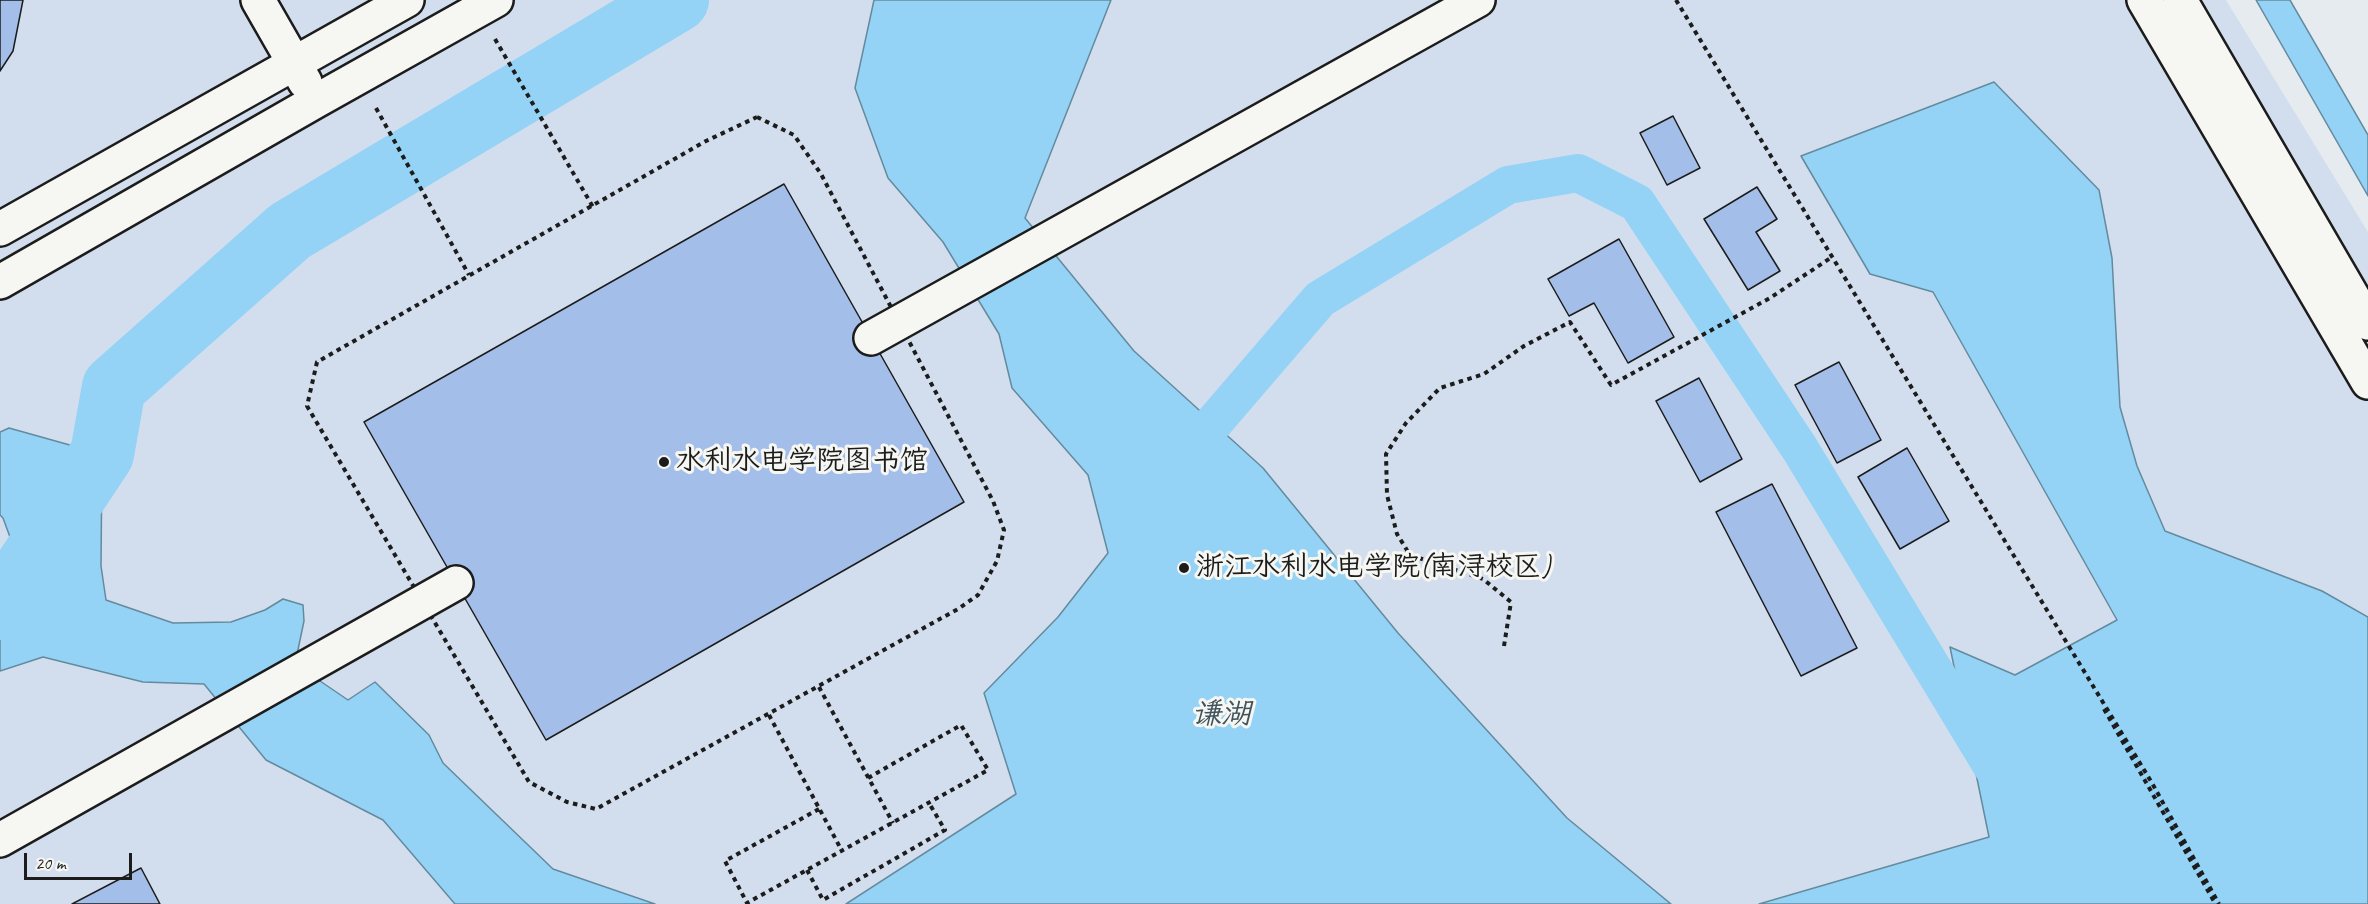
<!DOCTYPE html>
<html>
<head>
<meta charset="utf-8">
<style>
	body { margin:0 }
	#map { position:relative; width:2368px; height:904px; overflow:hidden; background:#e6ebf0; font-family:Caveat,sans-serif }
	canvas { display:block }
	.scale { position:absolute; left:24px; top:853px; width:108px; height:27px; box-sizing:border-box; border:3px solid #1c1c1c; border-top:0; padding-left:8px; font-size:18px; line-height:21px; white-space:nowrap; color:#1c1c1c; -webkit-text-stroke:4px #f6f6f2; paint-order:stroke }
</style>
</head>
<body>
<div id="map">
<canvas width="2368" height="904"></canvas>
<div class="scale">20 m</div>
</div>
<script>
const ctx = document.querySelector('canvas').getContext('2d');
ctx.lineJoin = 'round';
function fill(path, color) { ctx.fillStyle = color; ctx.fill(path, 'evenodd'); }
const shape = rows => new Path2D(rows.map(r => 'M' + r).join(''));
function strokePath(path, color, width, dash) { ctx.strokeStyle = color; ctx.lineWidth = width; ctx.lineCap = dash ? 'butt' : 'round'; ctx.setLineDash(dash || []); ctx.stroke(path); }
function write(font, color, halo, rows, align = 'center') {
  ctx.font = font + ' Caveat,"LXGW WenKai TC",sans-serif'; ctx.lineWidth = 6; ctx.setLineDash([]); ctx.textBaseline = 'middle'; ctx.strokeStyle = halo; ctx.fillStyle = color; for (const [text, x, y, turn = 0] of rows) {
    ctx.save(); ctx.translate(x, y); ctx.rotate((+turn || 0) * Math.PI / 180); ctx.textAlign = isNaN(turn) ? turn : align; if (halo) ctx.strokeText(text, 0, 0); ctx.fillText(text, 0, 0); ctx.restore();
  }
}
fill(shape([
	[0,0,2226,0,2368,232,2368,904,0,904]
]), '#d2deee');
const water = shape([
	[874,0,1111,0,1025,218,1134,351,1263,468,1398,633,1567,818,1671,904,846,904,1016,794,984,693,1058,617,1108,553,1088,475,1012,388,999,334,943,242,888,178,855,88,874,0],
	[2256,0,2290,0,2368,135,2368,196,2256,0],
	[1994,82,2099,190,2112,258,2120,407,2137,466,2165,531,2322,591,2368,617,2368,904,1759,904,1989,837,1950,647,2015,675,2117,620,1933,292,1870,274,1801,156,1994,82],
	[9,428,102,454,101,566,106,600,173,623,231,622,265,610,283,599,303,605,304,621,295,664,348,700,375,682,429,735,443,763,553,869,655,904,455,904,383,820,266,760,204,684,143,682,43,657,0,671,0,605,4,601,10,537,3,518,0,515,0,432,9,428]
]);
fill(water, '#94d3f5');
strokePath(water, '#648a9e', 1.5);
strokePath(shape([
	[1180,462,1320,299,1508,185,1578,173,1637,203,1800,449,1993,768]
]), '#94d3f5', 38);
strokePath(shape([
	[0,608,102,454,114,387,290,231,677,0]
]), '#94d3f5', 64);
const building = shape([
	[0,0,23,0,13,51,0,71,0,0],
	[1673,116,1700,168,1667,185,1640,133,1673,116],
	[784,184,964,502,546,740,364,422,784,184],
	[1757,187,1777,219,1756,232,1780,271,1748,290,1704,219,1757,187],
	[1619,239,1674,337,1628,363,1594,303,1569,316,1548,279,1619,239],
	[1839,362,1881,440,1837,463,1795,385,1839,362],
	[1699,378,1742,459,1700,482,1656,401,1699,378],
	[1907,448,1949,521,1900,549,1858,477,1907,448],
	[1772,484,1857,648,1801,676,1716,512,1772,484],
	[141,868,160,904,72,904,141,868]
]);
fill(building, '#a4beea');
strokePath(building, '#1c1c1c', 1.5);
const minor = shape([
	[258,0,305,82],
	[2144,0,2368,382],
	[2180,0,2368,323],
	[0,229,407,0],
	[0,282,316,101,496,0],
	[871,338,1478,0],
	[0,840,456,583]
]);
strokePath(minor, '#1c1c1c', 38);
strokePath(shape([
	[1676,0,2152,783,2219,904],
	[495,39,593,207],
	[376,108,469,275],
	[757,117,794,135,821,174,993,501,1004,530,997,561,978,595,958,609,596,809,567,802,529,782,307,406,317,362,706,141,757,117],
	[1504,646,1511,602,1483,579,1410,555,1397,534,1387,495,1386,454,1406,423,1440,388,1484,374,1524,346,1570,322,1611,385,1770,298,1832,257],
	[819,687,893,823],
	[2104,709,2215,903],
	[769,715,842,851],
	[819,809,725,861,747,903,988,770,961,725,868,778],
	[807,870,823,900,945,830,929,803]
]), '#1c1c1c', 4, [4.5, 4.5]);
strokePath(minor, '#f6f6f2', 33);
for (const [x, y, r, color] of [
	[664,462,6,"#1c1c1c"],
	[1184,568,6,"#1c1c1c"]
]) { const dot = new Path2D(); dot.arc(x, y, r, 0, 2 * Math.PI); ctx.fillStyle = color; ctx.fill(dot); strokePath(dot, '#f6f6f2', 2); }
write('28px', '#1c1c1c', '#f6f6f2', [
	["水利水电学院图书馆",676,462],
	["浙江水利水电学院(南浔校区)",1196,568]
], 'left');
write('italic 30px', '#40535d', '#f6f6f2', [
	["谦湖",1221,715]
]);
</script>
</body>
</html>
